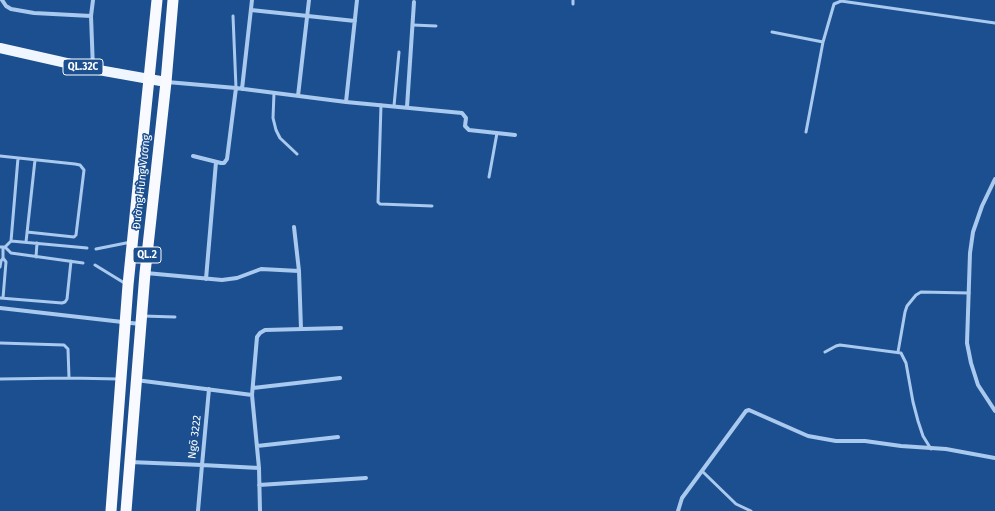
<!DOCTYPE html>
<html>
<head>
<meta charset="utf-8">
<style>
	body { margin:0 }
	canvas { display:block; background:#1b4f8f }
</style>
</head>
<body>
<canvas width="995" height="511"></canvas>
<script>
const ctx = document.querySelector('canvas').getContext('2d');
ctx.lineJoin = 'round';
const shape = rows => new Path2D(rows.map(r => 'M' + r).join(''));
function strokePath(path, color, width, dash) { ctx.strokeStyle = color; ctx.lineWidth = width; ctx.lineCap = dash ? 'butt' : 'round'; ctx.setLineDash(dash || []); ctx.stroke(path); }
function write(font, color, halo, rows, align = 'center') {
  ctx.font = font + ' "Fira Sans",sans-serif'; ctx.lineWidth = 3; ctx.setLineDash([]); ctx.textBaseline = 'middle'; ctx.strokeStyle = halo; ctx.fillStyle = color; for (const [text, x, y, turn = 0] of rows) {
    ctx.save(); ctx.translate(x, y); ctx.rotate((+turn || 0) * Math.PI / 180); ctx.textAlign = isNaN(turn) ? turn : align; if (halo) ctx.strokeText(text, 0, 0); ctx.fillText(text, 0, 0); ctx.restore();
  }
}
strokePath(shape([
	[573,4,573,0],
	[233,16,236,88],
	[413,25,436,26],
	[772,32,823,42,834,4,841,1,995,23],
	[274,93,273,118,276,130,280,138,297,154],
	[381,105,378,202,380,204,432,206],
	[394,106,399,52],
	[806,132,823,42],
	[0,156,75,164,80,165,84,170,76,235,74,237,27,232],
	[489,177,497,133],
	[11,241,18,158],
	[26,242,35,160],
	[0,247,5,247,11,253,83,263],
	[3,247,3,258,6,262,3,298],
	[5,247,11,241,87,248],
	[96,249,131,242],
	[36,257,37,243],
	[95,265,126,284],
	[0,267,1,261,3,258],
	[0,298,62,303,65,302,67,299,71,261],
	[143,316,175,317],
	[0,343,64,345,68,349,69,378],
	[825,352,836,346,840,345,901,353,906,363,913,402,918,421,923,436,931,449],
	[898,352,905,312,907,306,916,295,921,292,969,293],
	[0,379,69,378,119,379],
	[702,471,736,504,751,511]
]), '#a9c9ee', 3);
strokePath(shape([
	[2,0,6,6,11,9,34,13,91,16],
	[251,10,355,21],
	[93,69,91,16,93,0],
	[167,82,236,88,346,102,462,113,466,118,465,126,469,130,515,135],
	[242,89,252,0],
	[298,96,309,0],
	[346,102,357,0],
	[407,107,414,2],
	[193,156,221,163,224,163,227,159,236,88],
	[995,179,982,206,973,232,970,253,967,343,971,363,978,385,995,411],
	[294,227,299,271,301,329],
	[146,273,222,280,237,278,261,269,299,271],
	[206,279,216,162],
	[0,308,140,324],
	[136,380,252,395],
	[253,388,340,378],
	[257,446,338,437],
	[130,462,202,465,209,389],
	[259,485,366,478],
	[198,511,202,465,259,468],
	[260,511,259,468,252,395,257,337,260,333,265,330,341,328],
	[678,511,682,498,746,411,749,410,808,436,836,441,865,441,901,446,946,449,995,458]
]), '#a9c9ee', 4);
strokePath(shape([
	[0,48,93,69,166,82]
]), '#f0f6ff', 10);
strokePath(shape([
	[111,511,128,285,157,0],
	[126,511,145,273,166,82,173,0]
]), '#f8faff', 11);
for (const [x, y, w] of [
	[83,67,40],
	[147,255,28]
]) { const box = new Path2D(); box.roundRect(x - w / 2, y - 8, w, 16, 3); ctx.fillStyle = '#1b4f8f'; ctx.fill(box); strokePath(box, '#fff', 1); }
write('bold 10px', '#fff', null, [
	["QL.32C",83,67],
	["QL.2",147,255]
]);
write('11px', '#fff', '#1b4f8f', [
	["Đường Hùng Vương",142,182,-84],
	["Ngõ 3222",195,437,-83]
]);
</script>
</body>
</html>
